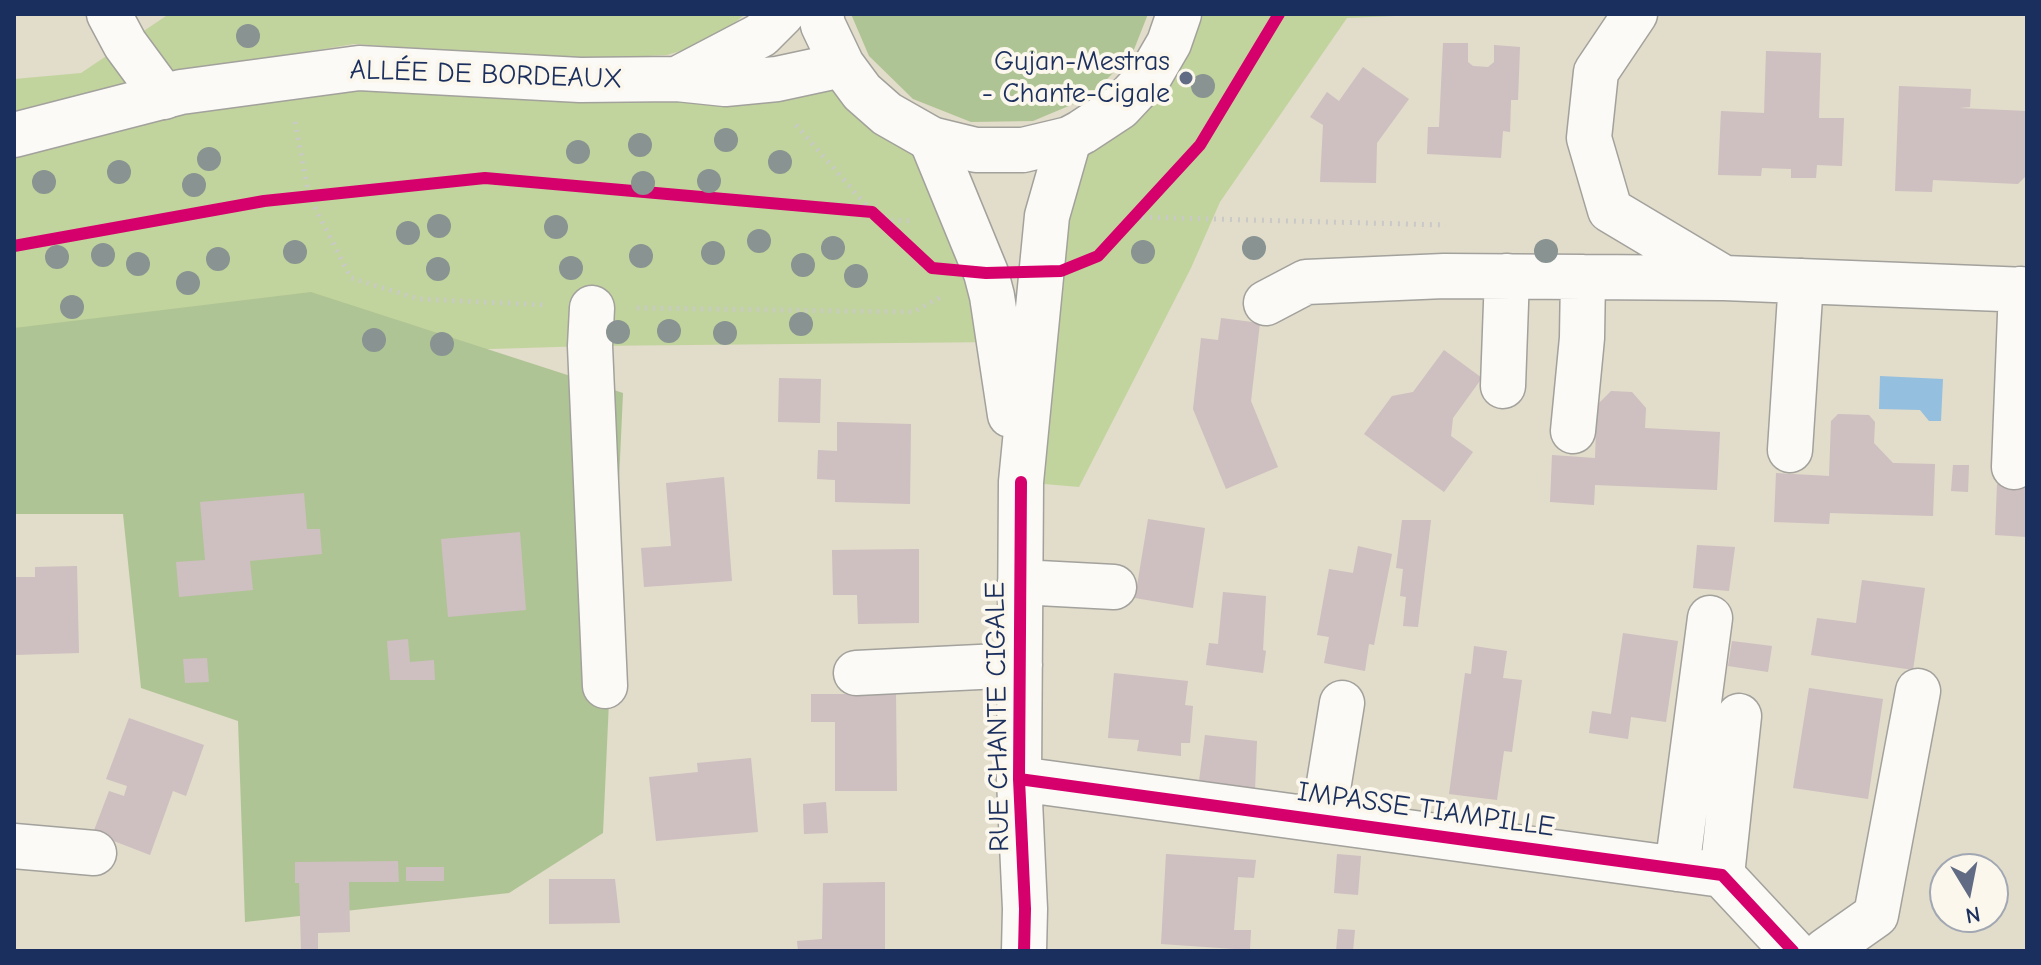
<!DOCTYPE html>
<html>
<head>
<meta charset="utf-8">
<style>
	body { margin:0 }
	#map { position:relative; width:2041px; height:965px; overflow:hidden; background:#e2dcca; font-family:"Comic Neue",sans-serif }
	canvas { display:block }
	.frame { position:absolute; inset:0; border:16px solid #1b2f5e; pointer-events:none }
	.north { position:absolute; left:1929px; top:853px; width:80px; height:80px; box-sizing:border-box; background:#fbf7ec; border:2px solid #a1a7b3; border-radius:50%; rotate:170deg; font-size:22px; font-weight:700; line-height:32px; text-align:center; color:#1b2f5e }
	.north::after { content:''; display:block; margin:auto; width:28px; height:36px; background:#616c84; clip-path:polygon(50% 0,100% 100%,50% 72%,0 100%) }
</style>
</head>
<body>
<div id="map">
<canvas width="2041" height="965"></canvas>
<div class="frame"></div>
<div class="north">N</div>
</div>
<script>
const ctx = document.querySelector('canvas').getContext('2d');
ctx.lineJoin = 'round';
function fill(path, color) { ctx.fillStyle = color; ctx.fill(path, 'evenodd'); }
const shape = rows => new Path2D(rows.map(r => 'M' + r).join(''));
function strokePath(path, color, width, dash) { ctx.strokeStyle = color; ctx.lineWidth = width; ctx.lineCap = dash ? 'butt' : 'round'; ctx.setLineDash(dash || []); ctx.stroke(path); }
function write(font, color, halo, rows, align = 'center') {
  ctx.font = font + ' "Comic Neue",sans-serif'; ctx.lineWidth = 8; ctx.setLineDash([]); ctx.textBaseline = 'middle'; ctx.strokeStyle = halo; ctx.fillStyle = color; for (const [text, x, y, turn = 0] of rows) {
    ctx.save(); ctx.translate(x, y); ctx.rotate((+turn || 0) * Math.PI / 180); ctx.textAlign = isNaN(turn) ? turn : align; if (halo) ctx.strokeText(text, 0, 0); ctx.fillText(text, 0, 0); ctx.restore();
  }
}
fill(shape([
	[169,14,745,14,714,41,667,55,545,61,446,50,354,44,174,74,14,114,14,79,81,73],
	[1178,14,1444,14,1347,18,1220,202,1191,268,1079,487,1021,482,1058,180],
	[807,72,931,139,999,342,590,346,163,359,14,442,14,135,181,92]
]), '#c2d49d');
fill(shape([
	[851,14,1148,14,1133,52,1090,97,1033,121,971,122,913,99,869,56],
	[311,292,623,393,603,833,509,893,245,922,238,721,141,688,123,514,14,514,14,328]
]), '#afc494');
fill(shape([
	[1880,376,1943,379,1941,421,1929,421,1920,410,1879,409]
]), '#94bfde');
fill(shape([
	[1443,43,1468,43,1468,62,1473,66,1488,67,1494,62,1494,45,1520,47,1518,100,1511,100,1510,132,1503,131,1501,158,1427,154,1428,127,1439,127],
	[1766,51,1821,53,1819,118,1844,118,1842,166,1817,165,1816,178,1791,178,1791,169,1762,168,1761,176,1718,175,1721,111,1764,113],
	[1363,67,1409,99,1377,143,1376,183,1320,182,1323,125,1310,117,1327,92,1339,101],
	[1899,86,1971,89,1970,107,1959,108,2027,111,2026,176,2018,184,1933,180,1932,192,1895,191],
	[1221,318,1260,323,1251,401,1278,467,1226,489,1193,409,1201,338,1218,340],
	[1444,350,1482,378,1453,418,1451,436,1473,452,1444,492,1364,434,1392,396,1413,392],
	[779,378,821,379,820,423,778,422],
	[1611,391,1632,392,1646,408,1645,428,1720,432,1717,490,1595,485,1594,505,1550,502,1552,455,1595,458,1597,405],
	[1838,414,1869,415,1875,422,1874,443,1893,463,1935,464,1933,516,1830,513,1829,524,1774,522,1776,473,1829,476,1831,421],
	[837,422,911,424,910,504,835,502,835,480,817,479,818,450,837,451],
	[1953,465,1969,465,1968,492,1951,491],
	[724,477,732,581,644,587,641,548,671,546,666,483],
	[1997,484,2027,485,2027,537,1995,535],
	[304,493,307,529,320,529,322,554,250,561,253,590,179,597,176,562,205,560,200,502],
	[1148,519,1205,528,1193,608,1135,598],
	[1402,520,1431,520,1418,627,1403,626,1406,597,1400,596,1403,569,1396,568],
	[520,532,526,610,448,617,441,539],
	[1697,545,1735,547,1729,591,1693,588],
	[1358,546,1392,554,1374,645,1369,644,1365,671,1324,663,1329,637,1317,635,1329,569,1353,573],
	[919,549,919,623,858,624,857,595,833,595,832,550],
	[77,566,79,653,14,655,14,577,35,577,35,567],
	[1862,580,1925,588,1913,670,1811,655,1817,618,1856,623],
	[1223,592,1266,596,1263,650,1266,651,1263,673,1206,665,1209,643,1218,644],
	[1623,633,1678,641,1666,722,1631,717,1628,739,1589,733,1592,711,1611,714],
	[408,639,410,662,434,660,435,680,390,680,387,641],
	[1732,641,1772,646,1768,672,1728,666],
	[1474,646,1507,651,1503,678,1522,680,1512,752,1504,751,1497,800,1449,794,1465,673,1471,674],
	[207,658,209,682,185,683,183,659],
	[1114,673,1188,681,1185,705,1193,706,1190,743,1181,743,1181,756,1137,751,1139,740,1108,738],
	[1809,688,1883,699,1868,799,1793,788],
	[811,694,896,694,897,791,835,791,835,722,811,722],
	[129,718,204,745,186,796,173,791,150,855,93,833,109,791,124,796,127,786,106,779],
	[1205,735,1257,741,1255,790,1199,781],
	[751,758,758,832,656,841,649,777,698,772,697,763],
	[826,802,828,833,804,834,803,804],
	[1166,854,1256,860,1254,878,1238,877,1234,930,1251,930,1250,950,1161,944],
	[1337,854,1361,856,1358,895,1334,893],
	[398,861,399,882,349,882,350,932,318,933,318,949,301,950,299,883,295,883,295,862],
	[406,867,444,867,444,881,406,881],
	[549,879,615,879,620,923,549,924],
	[885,882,885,951,798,951,797,941,822,939,823,883],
	[1338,929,1355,930,1353,951,1336,951]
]), '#cebfc0');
const minor = shape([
	[109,14,125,44,164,97],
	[1635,14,1596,72,1589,138,1610,210,1724,278,2027,290],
	[931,139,986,273,992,296,1010,415],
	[1266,303,1306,282,1444,276,1722,278],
	[592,308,590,346,605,686],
	[1503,386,1507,276],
	[1573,431,1582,338,1583,277],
	[1790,450,1801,281],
	[2014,467,2021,289],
	[1020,582,1114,587],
	[856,673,1020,665],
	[1019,779,1722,875,1793,951],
	[1323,820,1342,703],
	[14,846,94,853],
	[1677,869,1710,618],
	[1722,875,1739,716],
	[1024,951,1025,909,1019,779,1021,482,1047,216,1069,139],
	[1825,951,1876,915,1918,691]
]);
const major = shape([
	[821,14,823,25,842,65,862,92,887,114,931,139,976,150,1023,150,1069,139,1082,132,1120,107,1151,74,1169,43,1179,14],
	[677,79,761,35,782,14],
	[14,135,181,92,359,68,580,80,677,79,725,84,777,79,842,65]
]);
strokePath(minor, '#a2a19c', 47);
strokePath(major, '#a2a19c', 47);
strokePath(shape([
	[295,122,309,196,351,278,419,299,547,305],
	[796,125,872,212,892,220,913,221],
	[1134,217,1446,225],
	[637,308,913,312,943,296]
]), '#c9c9c8', 5, [2, 6]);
strokePath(minor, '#fbfaf7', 44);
strokePath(major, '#fbfaf7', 44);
strokePath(shape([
	[14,246,264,201,485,178,872,212,932,268,986,273,1061,271,1098,256,1200,145,1279,14],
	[1021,482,1019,779,1025,909,1024,951],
	[1019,779,1722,875,1793,951]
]), '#d6006c', 12);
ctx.fillStyle = '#889392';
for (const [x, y] of [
	[248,36],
	[1203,86],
	[726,140],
	[640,145],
	[578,152],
	[209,159],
	[780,162],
	[119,172],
	[709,181],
	[44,182],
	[643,183],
	[194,185],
	[439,226],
	[556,227],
	[408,233],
	[759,241],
	[833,248],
	[1254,248],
	[1546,251],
	[295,252],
	[1143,252],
	[713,253],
	[103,255],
	[641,256],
	[57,257],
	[218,259],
	[138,264],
	[803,265],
	[571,268],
	[438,269],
	[856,276],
	[188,283],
	[72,307],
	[801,324],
	[669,331],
	[618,332],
	[725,333],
	[374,340],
	[442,344]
]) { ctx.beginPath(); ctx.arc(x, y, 12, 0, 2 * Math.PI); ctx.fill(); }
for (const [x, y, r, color] of [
	[1186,78,8,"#616c84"]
]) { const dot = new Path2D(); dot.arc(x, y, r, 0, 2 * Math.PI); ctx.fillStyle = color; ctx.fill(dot); strokePath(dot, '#fbf7ec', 3); }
write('28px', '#1b2f5e', '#fbf7ec', [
	["Gujan-Mestras",1170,62],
	["- Chante-Cigale",1170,94]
], 'right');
write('28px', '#1b2f5e', '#fbf7ec', [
	["ALLÉE DE BORDEAUX",486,75,2],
	["RUE CHANTE CIGALE",998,717,-91],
	["IMPASSE TIAMPILLE",1426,810,8]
]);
</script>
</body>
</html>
